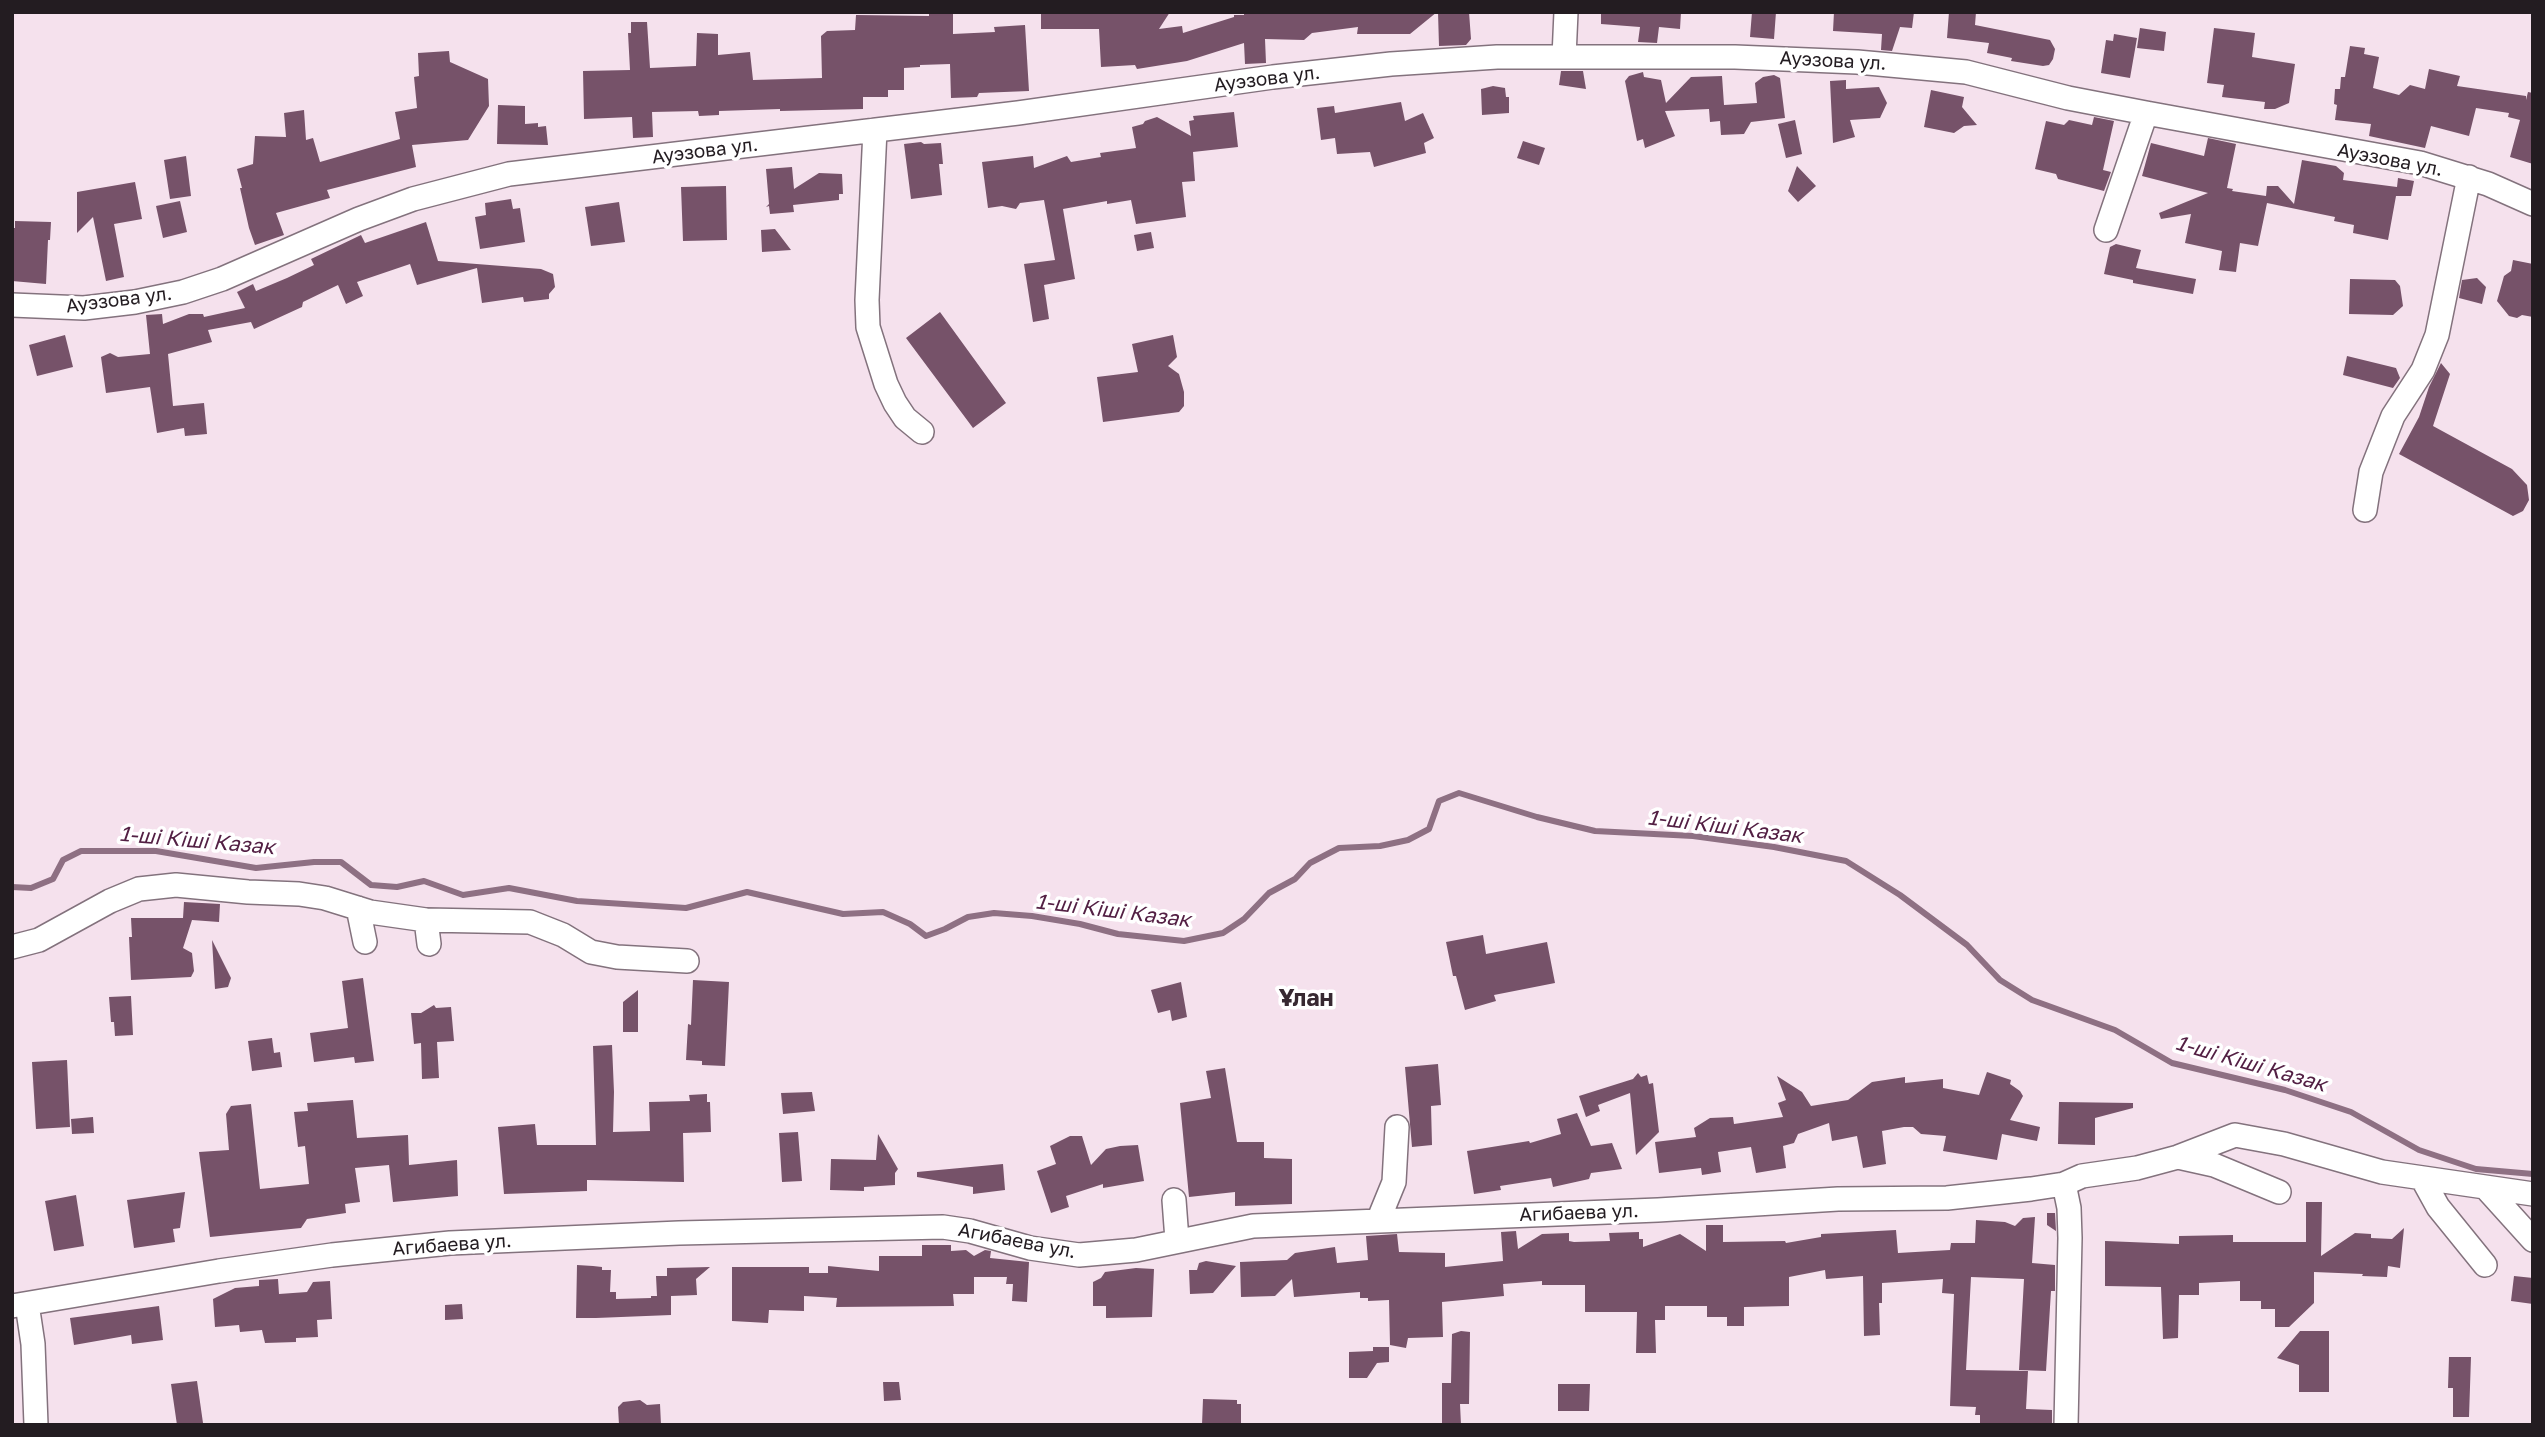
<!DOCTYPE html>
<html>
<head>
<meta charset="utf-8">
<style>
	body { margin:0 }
	#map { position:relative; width:2545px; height:1437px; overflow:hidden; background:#f5e1ed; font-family:"Golos Text",sans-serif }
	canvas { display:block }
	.frame { position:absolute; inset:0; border:14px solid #231c21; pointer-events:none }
</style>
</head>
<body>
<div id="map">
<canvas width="2545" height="1437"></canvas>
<div class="frame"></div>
</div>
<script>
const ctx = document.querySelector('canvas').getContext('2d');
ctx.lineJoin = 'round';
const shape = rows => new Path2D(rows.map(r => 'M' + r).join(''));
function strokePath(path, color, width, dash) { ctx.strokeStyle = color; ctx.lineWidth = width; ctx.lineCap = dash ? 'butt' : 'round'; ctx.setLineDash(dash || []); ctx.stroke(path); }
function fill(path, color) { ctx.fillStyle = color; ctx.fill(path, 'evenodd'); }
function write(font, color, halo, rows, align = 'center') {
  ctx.font = font + ' "Golos Text",sans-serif'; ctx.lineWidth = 7; ctx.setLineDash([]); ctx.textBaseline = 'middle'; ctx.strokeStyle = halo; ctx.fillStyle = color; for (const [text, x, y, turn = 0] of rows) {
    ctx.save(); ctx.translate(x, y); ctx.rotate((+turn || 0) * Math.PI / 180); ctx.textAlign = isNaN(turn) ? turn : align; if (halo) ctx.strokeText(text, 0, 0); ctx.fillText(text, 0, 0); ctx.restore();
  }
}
strokePath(shape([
	[12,887,31,888,53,879,63,860,81,851,156,851,256,868,314,862,341,862,371,885,397,887,424,881,463,895,509,888,577,901,686,908,747,892,843,914,883,912,910,924,926,936,945,929,968,917,994,913,1032,916,1080,924,1118,934,1184,941,1223,933,1244,919,1269,893,1295,879,1310,863,1339,848,1380,846,1408,840,1429,829,1439,801,1459,793,1537,817,1595,831,1693,836,1774,847,1846,861,1900,895,1967,945,2000,980,2032,1000,2115,1030,2172,1063,2285,1090,2351,1112,2419,1150,2476,1169,2533,1174]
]), '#8e7083', 6);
fill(shape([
	[929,12,953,12,953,34,995,32,994,27,1025,25,1029,91,979,93,977,97,951,98,950,64,920,65,920,67,904,68,904,90,888,90,888,97,863,97,863,109,780,111,780,109,719,111,719,115,699,116,698,111,652,112,653,137,633,138,632,117,584,119,583,71,630,70,628,33,631,33,631,22,647,22,650,68,696,66,697,33,718,34,718,55,750,52,753,80,822,78,821,36,827,31,855,30,856,15,929,16],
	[1041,12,1170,12,1159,29,1182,26,1183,33,1234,17,1234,15,1244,15,1244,12,1437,12,1410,34,1357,34,1358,27,1312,33,1304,40,1265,39,1266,63,1245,64,1244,43,1187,61,1137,69,1135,65,1101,67,1099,29,1041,29],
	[1438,12,1469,12,1471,39,1466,45,1439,46],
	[1601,12,1681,12,1680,29,1659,27,1657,43,1638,42,1640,27,1601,24],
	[1752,12,1776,12,1774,39,1750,37],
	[1834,12,1914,12,1912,28,1900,27,1892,51,1881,50,1882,34,1833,31],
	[1949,12,1976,12,1975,25,2050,40,2055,49,2053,59,2049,65,2043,66,2011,61,2012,58,1987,53,1989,43,1947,38],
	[2140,28,2166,32,2164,51,2137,48],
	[2214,28,2255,33,2252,57,2295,64,2289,103,2275,109,2264,109,2265,102,2222,97,2224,85,2207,83],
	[2114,34,2137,38,2130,78,2101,73,2106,40,2113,41],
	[2350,46,2365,48,2364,54,2379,57,2373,88,2399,95,2410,85,2425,89,2429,69,2460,76,2457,86,2526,96,2526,100,2528,92,2533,93,2533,164,2510,157,2520,120,2508,117,2509,113,2476,108,2469,136,2431,126,2425,148,2369,136,2371,124,2335,120,2337,105,2334,104,2335,89,2340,89,2341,77,2345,77],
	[449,51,450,62,488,79,489,106,468,140,412,145,416,167,327,190,330,198,276,213,284,235,255,245,249,228,240,188,242,188,237,169,253,164,255,136,286,137,284,113,304,110,306,140,313,138,320,162,400,139,395,112,417,108,414,77,419,76,418,53],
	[1561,71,1583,71,1586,89,1559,85],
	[1643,72,1644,77,1661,80,1666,103,1691,77,1722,76,1724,105,1757,103,1755,83,1763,77,1774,75,1780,78,1785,118,1751,122,1744,134,1721,135,1720,121,1710,122,1709,109,1665,111,1675,136,1645,148,1643,139,1637,141,1625,81,1629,76],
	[1846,80,1846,89,1879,87,1887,103,1880,118,1850,120,1855,137,1833,143,1830,81],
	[1493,86,1505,88,1506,97,1509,97,1509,113,1482,115,1481,89],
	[1931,90,1964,97,1962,107,1977,125,1964,126,1954,133,1924,127],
	[1401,102,1405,121,1423,113,1434,138,1424,143,1426,153,1374,167,1370,152,1337,154,1335,138,1321,140,1317,108,1334,106,1335,113],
	[498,105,525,106,525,124,538,123,538,127,546,126,548,145,497,144],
	[1234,112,1238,147,1193,152,1195,181,1182,182,1186,217,1136,224,1131,200,1107,204,1107,201,1063,209,1075,279,1044,285,1049,319,1033,322,1024,264,1055,260,1044,200,1020,203,1016,209,1002,206,988,208,982,162,1033,156,1034,168,1067,156,1071,162,1101,157,1100,153,1136,148,1132,127,1143,124,1145,121,1157,117,1191,136,1189,121,1194,120,1193,116],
	[2094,117,2114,121,2103,170,2111,172,2104,191,2058,179,2056,174,2035,169,2046,121,2064,125,2069,120,2092,125],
	[1795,120,1802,154,1786,158,1778,124],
	[2208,138,2236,144,2227,188,2233,189,2232,191,2266,196,2267,186,2278,186,2294,204,2302,160,2336,166,2344,173,2343,180,2397,187,2398,178,2414,181,2411,196,2396,196,2388,240,2353,233,2354,225,2334,221,2335,217,2267,203,2258,246,2240,243,2236,272,2219,270,2222,251,2185,243,2191,214,2161,219,2159,213,2208,193,2142,176,2151,143,2204,156],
	[1523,141,1545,148,1539,165,1517,158],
	[921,142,924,144,941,143,943,164,939,164,942,195,911,199,904,144],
	[186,156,191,196,170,199,164,160],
	[1797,166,1816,186,1798,202,1788,191],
	[792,167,794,189,819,173,842,174,843,194,839,194,839,200,793,205,794,212,770,214,769,206,766,207,769,204,766,169],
	[135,182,142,219,114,224,124,277,106,281,93,217,77,233,77,192],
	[726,186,727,240,683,241,681,187],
	[511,199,513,209,520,208,525,242,480,249,475,217,486,215,485,203],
	[180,201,187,232,163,238,156,206],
	[619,202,625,242,591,246,585,207],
	[15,221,51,222,50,240,48,240,46,284,12,281,12,228,15,228],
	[426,222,438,261,541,269,553,274,555,287,549,294,549,299,524,302,523,297,482,303,477,268,417,285,410,264,357,282,363,296,346,304,338,285,303,302,302,307,254,329,251,322,208,330,212,342,168,354,173,406,204,403,207,434,185,436,184,428,157,433,150,387,106,393,101,357,110,353,118,357,150,354,146,315,162,314,163,324,189,314,203,314,205,320,204,317,245,308,237,292,253,284,256,291,287,278,314,265,311,259,361,235,365,243],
	[775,229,791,250,762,252,761,230],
	[1151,232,1154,248,1137,251,1134,235],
	[2116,244,2141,250,2136,268,2196,279,2193,294,2133,283,2133,280,2104,274,2110,247],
	[2513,260,2533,264,2533,317,2522,315,2517,318,2509,316,2497,301,2504,276,2511,271],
	[2477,278,2486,287,2482,304,2459,298,2462,280],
	[2350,279,2395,280,2400,286,2403,306,2393,315,2349,314],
	[940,312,1006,403,973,428,906,338],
	[65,335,73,367,37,376,29,345],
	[1173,335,1177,357,1168,366,1179,374,1184,392,1184,406,1179,412,1103,422,1097,377,1138,372,1132,344],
	[2347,356,2396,368,2400,378,2393,388,2343,375],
	[2441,363,2450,374,2433,426,2512,469,2527,485,2529,500,2523,511,2513,516,2399,454,2419,417,2429,387],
	[184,902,220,904,219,922,192,920,183,948,192,953,194,971,191,977,131,980,129,937,132,937,131,918,183,918],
	[1483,935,1486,954,1547,942,1555,983,1494,995,1496,1001,1465,1010,1456,976,1453,976,1446,942],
	[212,940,231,978,228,987,215,989],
	[363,978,374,1061,355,1063,354,1057,314,1062,310,1033,348,1028,342,981],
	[693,980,729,982,725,1066,702,1065,702,1061,686,1060,688,1024,691,1025],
	[1181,982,1187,1017,1172,1021,1170,1010,1158,1013,1151,990],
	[638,990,638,1032,623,1032,623,1002],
	[131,996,133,1035,115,1036,114,1022,111,1022,109,997],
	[434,1005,436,1008,451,1007,454,1041,437,1042,439,1078,422,1079,421,1043,414,1044,411,1013,421,1013],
	[272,1038,274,1053,280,1052,282,1067,252,1071,248,1041],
	[612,1045,614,1092,613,1132,650,1131,649,1102,690,1101,689,1095,707,1094,707,1102,710,1102,711,1132,683,1133,684,1182,587,1180,587,1191,504,1194,498,1127,535,1124,537,1145,596,1145,593,1046],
	[67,1060,70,1127,36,1129,32,1062],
	[1438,1064,1441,1105,1431,1106,1432,1145,1412,1147,1405,1067],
	[1225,1068,1237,1142,1264,1142,1264,1158,1292,1159,1292,1204,1235,1206,1235,1192,1189,1197,1180,1103,1211,1098,1206,1071],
	[1987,1072,2011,1080,2010,1084,2020,1091,2023,1096,2010,1120,2040,1127,2037,1141,2002,1134,1997,1160,1943,1151,1946,1136,1921,1134,1913,1127,1904,1127,1882,1131,1886,1164,1863,1168,1857,1136,1832,1141,1829,1123,1798,1134,1794,1143,1783,1146,1786,1168,1756,1173,1751,1147,1718,1152,1721,1172,1702,1175,1701,1168,1659,1173,1655,1142,1696,1137,1694,1128,1710,1118,1733,1117,1734,1124,1783,1117,1778,1103,1786,1100,1777,1076,1802,1092,1811,1106,1848,1100,1872,1082,1905,1077,1905,1083,1943,1079,1943,1088,1979,1095],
	[1638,1073,1641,1077,1647,1075,1649,1084,1653,1083,1659,1132,1636,1155,1630,1093,1598,1105,1600,1111,1586,1117,1579,1096,1633,1079],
	[812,1092,815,1111,783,1114,781,1093],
	[353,1100,357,1138,408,1135,409,1165,457,1160,458,1196,393,1202,389,1165,355,1168,360,1202,345,1204,346,1213,307,1219,301,1228,210,1237,199,1152,229,1150,226,1114,231,1106,251,1104,260,1189,309,1184,305,1146,298,1147,294,1112,308,1111,307,1103],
	[2059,1102,2133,1103,2133,1108,2095,1118,2095,1145,2058,1144],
	[1577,1113,1591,1146,1612,1143,1622,1169,1591,1173,1589,1179,1553,1187,1551,1178,1500,1186,1501,1190,1474,1194,1467,1151,1529,1141,1530,1143,1561,1134,1557,1119],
	[93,1117,94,1133,72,1134,71,1119],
	[798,1132,802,1181,782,1182,779,1133],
	[878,1134,898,1169,895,1173,895,1185,864,1187,864,1191,830,1190,831,1159,876,1160],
	[1070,1136,1082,1136,1091,1165,1106,1149,1120,1146,1138,1145,1144,1181,1103,1188,1103,1184,1066,1196,1069,1207,1051,1213,1037,1171,1056,1164,1050,1146],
	[1003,1164,1005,1190,973,1194,973,1187,917,1177,917,1172],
	[185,1192,180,1228,173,1229,175,1242,134,1248,127,1200],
	[76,1195,84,1246,54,1251,45,1201],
	[2306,1202,2322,1202,2321,1256,2355,1233,2371,1234,2371,1238,2392,1239,2404,1228,2400,1268,2388,1266,2387,1277,2362,1276,2363,1274,2314,1272,2314,1303,2289,1327,2275,1327,2275,1309,2261,1309,2261,1301,2240,1301,2240,1281,2199,1283,2199,1295,2179,1295,2178,1338,2163,1339,2161,1287,2105,1286,2105,1241,2179,1244,2179,1236,2233,1235,2233,1242,2306,1242],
	[2047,1213,2055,1213,2056,1231,2047,1225],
	[2035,1217,2032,1263,2055,1265,2055,1291,2051,1291,2046,1371,2019,1370,2024,1279,1971,1277,1966,1370,2028,1371,2026,1409,2052,1410,2052,1425,1980,1425,1980,1415,1975,1415,1976,1407,1950,1406,1954,1294,1942,1293,1943,1279,1882,1283,1882,1303,1879,1303,1880,1335,1864,1336,1863,1276,1826,1279,1825,1270,1789,1277,1789,1306,1744,1307,1744,1326,1727,1326,1727,1317,1707,1317,1707,1306,1665,1306,1665,1320,1655,1320,1656,1353,1636,1353,1637,1312,1585,1312,1585,1285,1542,1285,1542,1281,1503,1284,1504,1296,1442,1302,1443,1337,1408,1338,1406,1348,1390,1345,1389,1300,1368,1301,1368,1298,1360,1298,1360,1292,1294,1297,1292,1279,1275,1296,1241,1297,1240,1262,1287,1260,1295,1253,1335,1247,1337,1263,1368,1260,1366,1236,1397,1234,1399,1252,1445,1253,1445,1267,1503,1261,1501,1232,1516,1231,1518,1249,1542,1234,1569,1233,1569,1241,1574,1242,1610,1241,1609,1233,1639,1232,1639,1239,1643,1239,1643,1247,1680,1234,1706,1251,1706,1225,1723,1225,1723,1242,1785,1241,1786,1243,1821,1237,1821,1234,1896,1230,1898,1253,1950,1250,1951,1243,1975,1243,1976,1220,2005,1222,2015,1226,2023,1218],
	[922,1245,951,1245,951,1251,966,1250,974,1256,985,1250,991,1251,990,1258,1029,1262,1027,1302,1012,1301,1013,1284,1006,1284,1007,1277,974,1277,974,1294,953,1294,954,1306,836,1307,837,1298,804,1296,804,1311,769,1310,768,1323,732,1321,732,1267,809,1267,809,1273,828,1273,828,1266,879,1271,879,1256,922,1256],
	[1206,1261,1236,1266,1213,1293,1190,1294,1189,1270,1197,1270,1199,1263],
	[577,1265,593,1266,602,1267,602,1270,611,1270,610,1292,616,1292,616,1299,651,1298,651,1296,657,1296,656,1276,667,1276,667,1268,710,1267,696,1279,697,1295,671,1296,671,1315,596,1318,576,1318],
	[1136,1268,1154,1269,1152,1317,1106,1318,1106,1306,1093,1306,1093,1282,1101,1278,1105,1272],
	[2514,1276,2533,1278,2533,1304,2511,1301],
	[278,1279,279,1294,307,1292,313,1282,330,1281,332,1319,317,1320,318,1337,296,1338,296,1342,265,1343,262,1330,240,1332,239,1325,215,1327,213,1299,235,1288,259,1286,259,1280],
	[462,1304,463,1319,445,1320,445,1305],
	[159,1306,163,1340,132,1344,131,1335,74,1345,70,1318],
	[1461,1331,1470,1332,1469,1404,1460,1404,1461,1425,1442,1425,1442,1383,1451,1383,1452,1334],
	[2300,1331,2329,1331,2329,1392,2299,1392,2299,1365,2277,1358],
	[1373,1347,1389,1347,1389,1362,1377,1363,1367,1378,1349,1378,1349,1352,1373,1351],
	[2449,1357,2471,1357,2469,1417,2453,1417,2453,1388,2448,1388],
	[197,1381,203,1423,177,1425,171,1384],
	[883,1382,899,1382,901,1400,884,1401],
	[1558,1384,1590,1384,1589,1411,1558,1411],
	[1203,1399,1237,1400,1237,1404,1241,1404,1241,1425,1202,1425],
	[640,1400,647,1405,660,1404,661,1425,619,1425,618,1407,623,1402]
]), '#765269');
const street = shape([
	[1564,57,1566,12],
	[875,130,867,300,868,327,886,384,895,403,905,418,922,432],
	[2106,230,2146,113],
	[12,305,84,308,135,302,183,292,222,279,359,219,413,199,509,174,1018,113,1273,77,1391,64,1497,57,1735,57,1857,62,1966,72,2068,98,2146,113,2420,163,2488,184,2533,204],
	[2365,510,2371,472,2393,416,2423,370,2437,335,2469,177],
	[358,908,365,942],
	[426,920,429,944],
	[12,947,39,940,110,901,139,889,176,885,248,892,299,894,325,898,370,912,426,920,530,922,563,935,591,952,617,957,687,961],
	[2178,1157,2214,1165,2279,1192],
	[2422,1178,2438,1207,2485,1265],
	[2064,1184,2069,1208,2070,1238,2066,1425],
	[2486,1188,2533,1240],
	[1174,1200,1177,1240],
	[1378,1221,1394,1182,1397,1127],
	[27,1304,33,1344,36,1425],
	[12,1306,219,1271,332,1255,450,1243,679,1233,943,1227,970,1231,1030,1248,1079,1255,1136,1250,1253,1226,1658,1210,1838,1199,1947,1198,2031,1189,2064,1184,2082,1176,2137,1168,2178,1157,2235,1135,2284,1144,2382,1172,2533,1194]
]);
strokePath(street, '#83727d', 26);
strokePath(street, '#fff', 23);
write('19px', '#231c21', '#fff', [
	["Ауэзова ул.",1833,61,3],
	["Ауэзова ул.",1267,79,-7],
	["Ауэзова ул.",705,151,-7],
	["Ауэзова ул.",2390,160,11],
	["Ауэзова ул.",119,300,-7],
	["Агибаева ул.",1579,1213,-2],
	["Агибаева ул.",1017,1241,11],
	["Агибаева ул.",452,1245,-4]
]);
write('italic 21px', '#532044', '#fff', [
	["1-ші Кіші Казак",1725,827,7],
	["1-ші Кіші Казак",197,841,5],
	["1-ші Кіші Казак",1113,911,7],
	["1-ші Кіші Казак",2251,1064,16]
]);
write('bold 23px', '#372831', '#fff', [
	["Ұлан",1306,999]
]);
</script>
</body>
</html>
